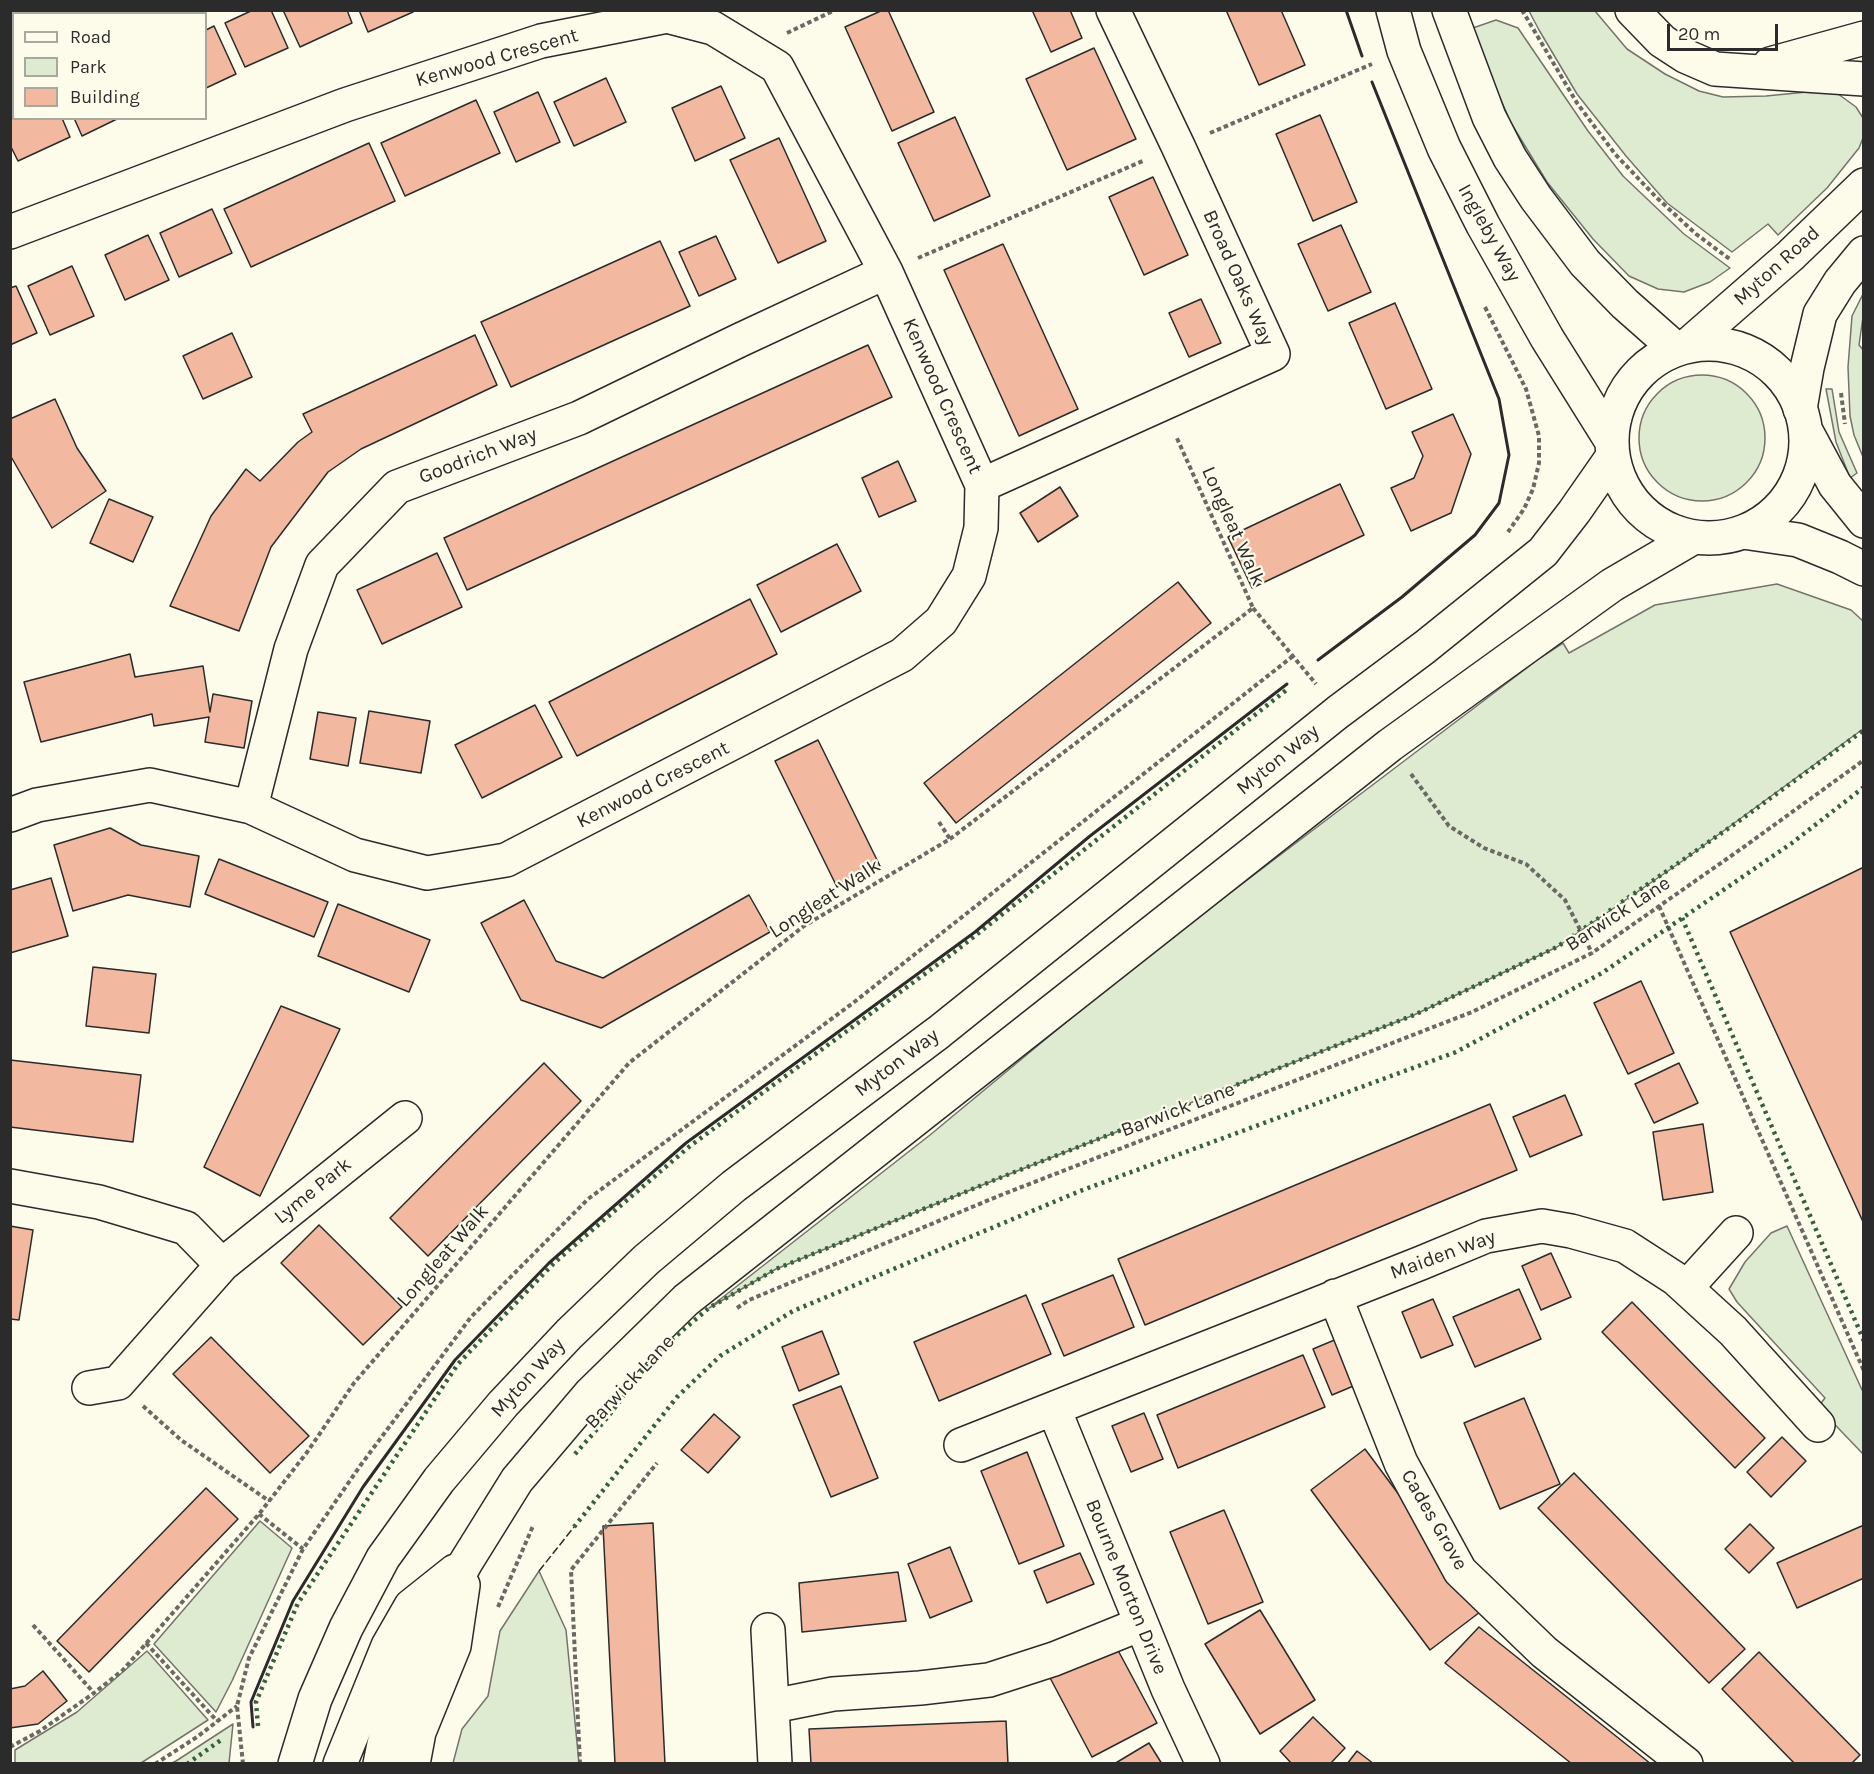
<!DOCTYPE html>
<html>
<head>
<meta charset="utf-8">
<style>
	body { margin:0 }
	#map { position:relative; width:1874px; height:1774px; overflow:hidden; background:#fdfbea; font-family:Karla,sans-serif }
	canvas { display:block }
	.frame { position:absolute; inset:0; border:12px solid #2b2b2b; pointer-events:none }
	.legend { position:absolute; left:12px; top:12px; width:195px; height:108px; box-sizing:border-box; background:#fdfbea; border:2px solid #a9a89e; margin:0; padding:8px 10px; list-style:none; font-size:18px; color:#2b2b2b }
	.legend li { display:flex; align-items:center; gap:12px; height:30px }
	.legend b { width:30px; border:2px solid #a9a89e }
	.scale { position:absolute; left:1667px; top:24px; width:111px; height:27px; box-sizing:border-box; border:3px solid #2b2b2b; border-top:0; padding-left:8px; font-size:18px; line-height:21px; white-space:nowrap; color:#2b2b2b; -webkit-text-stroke:4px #fdfbea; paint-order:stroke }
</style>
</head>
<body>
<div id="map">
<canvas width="1874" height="1774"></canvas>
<div class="frame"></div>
<ul class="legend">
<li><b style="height:8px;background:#fdfbea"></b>Road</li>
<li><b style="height:16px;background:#deebd1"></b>Park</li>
<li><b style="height:16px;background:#f2b8a0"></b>Building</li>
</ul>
<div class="scale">20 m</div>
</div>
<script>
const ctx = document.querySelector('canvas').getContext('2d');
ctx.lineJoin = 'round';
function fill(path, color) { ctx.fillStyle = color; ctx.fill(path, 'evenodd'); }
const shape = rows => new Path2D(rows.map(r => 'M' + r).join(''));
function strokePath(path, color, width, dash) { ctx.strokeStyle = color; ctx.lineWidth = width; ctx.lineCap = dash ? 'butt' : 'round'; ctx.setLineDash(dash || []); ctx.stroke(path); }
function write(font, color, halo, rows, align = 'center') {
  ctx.font = font + ' Karla,sans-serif'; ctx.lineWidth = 4.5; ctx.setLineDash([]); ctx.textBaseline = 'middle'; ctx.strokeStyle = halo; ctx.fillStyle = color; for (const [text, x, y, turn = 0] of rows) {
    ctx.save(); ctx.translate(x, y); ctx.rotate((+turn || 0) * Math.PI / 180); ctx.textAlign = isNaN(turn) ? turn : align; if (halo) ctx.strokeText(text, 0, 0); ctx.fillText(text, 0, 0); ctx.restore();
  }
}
const green = shape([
	[1529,11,1595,11,1627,49,1665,74,1699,91,1723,97,1766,96,1827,90,1834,91,1856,107,1863,118,1863,138,1859,148,1827,188,1778,235,1768,224,1732,252,1667,203,1626,156,1577,94,1539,30,1529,11],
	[1496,20,1518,28,1588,131,1623,176,1684,234,1730,268,1710,282,1684,292,1658,289,1629,276,1593,239,1547,182,1511,123,1470,29,1496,20],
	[1863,294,1863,317,1859,345,1864,351,1863,457,1854,435,1850,416,1848,367,1852,316,1863,294],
	'1639 438a63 63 0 1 1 126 0a63 63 0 1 1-126 0Z',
	[1826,389,1832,389,1839,432,1857,473,1850,478,1836,442,1826,389],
	[1777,584,1851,610,1863,621,1863,729,1681,862,1557,947,1414,1015,1007,1175,776,1269,709,1308,930,1135,1135,965,1540,658,1563,643,1569,653,1655,605,1777,584],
	[1787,1226,1863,1392,1863,1454,1818,1407,1825,1398,1737,1302,1729,1289,1745,1262,1771,1233,1787,1226],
	[260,1521,292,1548,232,1681,216,1712,154,1644,260,1521],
	[539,1571,566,1630,579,1763,453,1763,462,1729,488,1696,500,1631,539,1571],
	[147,1651,208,1720,141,1763,15,1763,15,1750,77,1712,147,1651],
	[233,1724,229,1763,172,1763,176,1761,233,1724]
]);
fill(green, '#deebd1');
strokePath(green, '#74746e', 1.5);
const building = shape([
	[253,10,271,10,288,48,245,67,225,23,253,10],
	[283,10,347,10,352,23,300,47,283,10],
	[359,10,412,10,413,12,368,32,359,10],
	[883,10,888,10,934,112,892,131,845,27,883,10],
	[1032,10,1070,10,1082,38,1051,52,1032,10],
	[1226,10,1281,10,1305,65,1259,85,1226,10],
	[214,26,236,74,206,88,206,30,214,26],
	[1094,48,1136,139,1067,170,1026,79,1094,48],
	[606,78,626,122,574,146,554,102,606,78],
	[721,86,745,138,695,161,672,108,721,86],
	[538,92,560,142,516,162,494,112,538,92],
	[476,100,500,153,405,196,381,143,476,100],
	[14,111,14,118,62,118,70,137,18,161,10,145,10,112,14,111],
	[1320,115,1357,202,1313,221,1276,134,1320,115],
	[955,117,990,196,934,221,898,143,955,117],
	[74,118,119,118,82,136,74,118],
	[779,138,826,241,778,263,730,160,779,138],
	[369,143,395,201,251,267,224,209,369,143],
	[1153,177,1188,255,1144,275,1109,197,1153,177],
	[212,209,232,253,179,277,160,233,212,209],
	[1341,225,1371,292,1328,311,1298,244,1341,225],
	[148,235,169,280,125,300,105,255,148,235],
	[716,236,736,279,699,296,679,252,716,236],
	[660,241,690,306,511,387,481,322,660,241],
	[1003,244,1078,409,1019,436,944,270,1003,244],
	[72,266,94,316,50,335,28,286,72,266],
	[16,286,37,333,10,345,10,288,16,286],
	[1201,299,1221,343,1189,357,1169,313,1201,299],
	[1395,303,1432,389,1386,409,1349,323,1395,303],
	[232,333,252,377,203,399,183,356,232,333],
	[475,335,497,385,361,449,328,472,271,547,239,631,170,606,211,516,246,469,260,481,298,442,312,432,303,414,475,335],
	[868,345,892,397,467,590,444,538,868,345],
	[55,399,77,448,106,491,52,528,10,455,10,419,55,399],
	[1453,414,1471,454,1451,513,1411,531,1391,488,1414,478,1423,456,1412,432,1453,414],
	[898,461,916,501,879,517,862,478,898,461],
	[1340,484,1364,535,1252,588,1228,537,1340,484],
	[1060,487,1078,516,1038,542,1020,513,1060,487],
	[109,499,153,517,133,562,90,543,109,499],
	[837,544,861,591,781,632,757,585,837,544],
	[437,553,462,607,382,644,357,590,437,553],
	[1178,582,1211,623,956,823,924,783,1178,582],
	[750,599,777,654,577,756,549,702,750,599],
	[130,654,135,677,203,666,210,712,213,694,252,701,244,748,205,742,209,717,154,726,152,714,41,742,24,682,130,654],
	[535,705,562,757,482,798,455,745,535,705],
	[369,711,430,721,421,773,360,763,369,711],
	[318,712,356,718,348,766,310,759,318,712],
	[818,740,880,866,837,887,775,761,818,740],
	[110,828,141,845,199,856,190,907,128,895,73,911,54,845,110,828],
	[219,859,328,902,314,937,205,894,219,859],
	[1864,867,1864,1224,1730,932,1864,867],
	[51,878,68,936,10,953,10,890,51,878],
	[749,895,770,932,601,1028,521,1000,481,923,524,900,556,961,603,978,749,895],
	[338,904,430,940,409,992,318,956,338,904],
	[93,967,156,974,149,1033,86,1026,93,967],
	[1641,981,1674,1053,1628,1074,1594,1003,1641,981],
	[281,1006,340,1029,260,1196,204,1167,281,1006],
	[10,1060,141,1075,133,1142,10,1127,10,1060],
	[544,1063,581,1101,428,1256,390,1218,544,1063],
	[1679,1063,1698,1103,1654,1123,1635,1084,1679,1063],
	[1565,1095,1582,1135,1530,1157,1513,1117,1565,1095],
	[1490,1104,1517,1170,1145,1325,1118,1259,1490,1104],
	[1703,1124,1713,1192,1663,1200,1653,1132,1703,1124],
	[319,1225,402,1307,363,1345,281,1263,319,1225],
	[10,1226,33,1230,19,1320,10,1319,10,1226],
	[1551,1253,1571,1297,1541,1310,1522,1266,1551,1253],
	[1113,1275,1134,1327,1064,1356,1042,1304,1113,1275],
	[1519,1289,1541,1339,1475,1367,1453,1317,1519,1289],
	[1026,1295,1051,1354,939,1401,914,1342,1026,1295],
	[1433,1299,1453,1345,1421,1358,1402,1312,1433,1299],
	[1632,1302,1765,1438,1735,1468,1602,1332,1632,1302],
	[822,1331,839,1374,799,1391,782,1347,822,1331],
	[1344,1336,1363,1382,1332,1395,1313,1349,1344,1336],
	[211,1337,309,1436,270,1473,173,1374,211,1337],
	[1303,1355,1325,1407,1178,1468,1157,1415,1303,1355],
	[841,1386,878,1478,831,1497,793,1405,841,1386],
	[1524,1398,1560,1484,1500,1509,1464,1423,1524,1398],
	[1144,1413,1163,1459,1131,1472,1112,1426,1144,1413],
	[714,1414,740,1437,708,1473,681,1450,714,1414],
	[1782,1437,1806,1461,1771,1497,1747,1472,1782,1437],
	[1365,1449,1484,1609,1430,1650,1311,1490,1365,1449],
	[1027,1452,1064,1546,1019,1564,981,1471,1027,1452],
	[1574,1473,1745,1649,1709,1683,1538,1508,1574,1473],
	[206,1488,238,1519,89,1672,57,1641,206,1488],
	[1224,1510,1263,1602,1208,1624,1170,1532,1224,1510],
	[653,1523,665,1764,615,1764,603,1526,653,1523],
	[1750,1524,1774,1548,1749,1573,1725,1549,1750,1524],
	[1864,1525,1864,1578,1797,1608,1777,1563,1864,1525],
	[950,1547,972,1601,930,1618,908,1564,950,1547],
	[1080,1553,1094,1584,1047,1603,1034,1571,1080,1553],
	[898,1572,906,1621,802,1632,799,1583,898,1572],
	[1260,1610,1315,1700,1260,1734,1205,1644,1260,1610],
	[1479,1627,1651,1764,1572,1764,1445,1663,1479,1627],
	[1113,1641,1157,1723,1092,1757,1048,1674,1113,1641],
	[1759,1652,1860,1755,1851,1764,1795,1764,1722,1689,1759,1652],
	[43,1671,67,1701,38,1724,10,1728,10,1689,25,1686,43,1671],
	[1313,1717,1345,1748,1330,1764,1292,1764,1280,1751,1313,1717],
	[1006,1721,1008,1764,811,1764,809,1729,1006,1721],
	[1149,1743,1162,1764,1114,1764,1149,1743],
	[1357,1751,1374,1764,1347,1764,1357,1751]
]);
fill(building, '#f2b8a0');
strokePath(building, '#2b2b2b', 1.5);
const street = shape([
	[1632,10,1662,41,1685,56,1715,69,1864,79],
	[1770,64,1864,38],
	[10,232,345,105,541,41,667,16,713,28,777,67,886,272,982,485,981,528,969,576,941,621,902,655,506,860,427,873,355,855,251,807,150,785,37,805,10,815],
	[1688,345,1790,256,1864,185],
	[1800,409,1807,368,1820,314,1840,282,1864,253],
	[982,485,1273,354,1178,146,1113,10],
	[251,807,291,649,322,565,397,487,579,418,740,340,886,272],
	[10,1186,99,1202,186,1228,222,1265],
	[1686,1288,1736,1233],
	[1335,1296,1401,1463,1460,1571,1544,1652,1686,1764],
	[89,1388,118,1383,222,1265,405,1118],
	[1054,1409,1168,1689,1203,1764],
	[961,1445,1421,1263,1486,1236,1542,1226,1571,1231,1625,1246,1676,1279,1733,1331,1818,1425],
	[768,1630,775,1764],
	[773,1706,833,1694,920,1688,989,1680,1054,1659,1141,1624]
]);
const secondary = shape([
	[1393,10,1404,51,1444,148,1483,225,1547,338,1612,442],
	[1449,10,1489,117,1510,158,1536,198,1585,263,1625,304,1676,349],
	'1612 441a97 97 0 1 1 194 0a97 97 0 1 1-194 0Z',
	[1806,431,1835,485,1864,521],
	[1743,532,1798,540,1840,557,1864,569],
	[295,1764,315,1699,346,1628,383,1558,439,1480,503,1404,569,1334,646,1260,734,1186,939,1032,1338,712,1425,647,1543,552,1574,512,1613,456],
	[340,1764,388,1646,411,1606,455,1571],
	[380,1764,384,1744,395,1713,415,1662,439,1611,466,1562,517,1480,591,1393,686,1300,1390,745,1612,585,1694,537],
	[413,1764,419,1732,454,1646,463,1585]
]);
strokePath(street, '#2b2b2b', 36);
strokePath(secondary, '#2b2b2b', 36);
strokePath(shape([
	[1522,10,1577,103,1615,154,1656,197,1696,234,1731,260],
	[787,33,835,10],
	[1210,133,1372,64],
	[918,258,1145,160],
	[1485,307,1526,389,1539,436,1539,463,1533,489,1524,509,1508,532],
	[1841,393,1845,424],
	[1253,608,1316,684],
	[1411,774,1449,826,1484,848,1526,864,1565,900,1592,953],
	[939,822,950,839],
	[1659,906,1864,1371],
	[737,1308,749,1300,1001,1195,1472,1012,1592,953,1741,849,1864,760],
	[143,1406,181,1440,269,1501],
	[259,1514,303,1549],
	[498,1607,533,1526],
	[33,1625,94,1693],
	[146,1643,217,1721],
	[10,1747,40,1731,94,1693,123,1670,259,1514,308,1451,354,1383,629,1063,804,926,950,839,1253,608,1176,436],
	[155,1764,197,1737,237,1706],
	[243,1764,237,1706,249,1658,303,1549,360,1466,471,1317,588,1199,853,1003,1293,656],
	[580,1764,571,1570,657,1463]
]), '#6a6964', 4, [4.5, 3]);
strokePath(street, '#fdfbea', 33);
strokePath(secondary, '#fdfbea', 33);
strokePath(shape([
	[1682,918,1864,1341],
	[575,1454,607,1418,656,1353,709,1308,776,1269,1007,1175,1414,1015,1557,947,1739,821,1864,730],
	[574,1527,677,1397,720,1356,793,1311,1080,1191,1456,1052,1602,973,1792,843,1864,787],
	[258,1726,256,1702,298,1603,458,1364,554,1263,690,1146,952,954,1289,688],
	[187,1764,221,1740]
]), '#34623c', 4.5, [3, 4.5]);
strokePath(shape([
	[539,1571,574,1527]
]), '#2b2b2b', 1.5, [8, 3]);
strokePath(shape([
	[1346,10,1362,56],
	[1318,660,1402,597,1475,535,1499,503,1509,455,1499,399,1372,82],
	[253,1727,251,1702,293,1601,363,1487,455,1360,549,1263,686,1143,975,932,1090,836,1287,684]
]), '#2b2b2b', 3);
write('20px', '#2b2b2b', '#fdfbea', [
	["Kenwood Crescent",497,58,-16],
	["Ingleby Way",1489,233,61],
	["Myton Road",1777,266,-42],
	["Broad Oaks Way",1238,278,66],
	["Kenwood Crescent",942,396,66],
	["Goodrich Way",478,456,-21],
	["Longleat Walk",1233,526,66],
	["Myton Way",1278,760,-39],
	["Kenwood Crescent",653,785,-27],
	["Longleat Walk",825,899,-33],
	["Barwick Lane",1618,914,-33],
	["Myton Way",897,1063,-37],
	["Barwick Lane",1178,1110,-21],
	["Lyme Park",313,1191,-39],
	["Maiden Way",1443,1255,-20],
	["Longleat Walk",443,1256,-49],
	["Myton Way",528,1378,-48],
	["Barwick Lane",630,1382,-47],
	["Cades Grove",1434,1520,60],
	["Bourne Morton Drive",1126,1587,68]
]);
</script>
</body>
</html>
